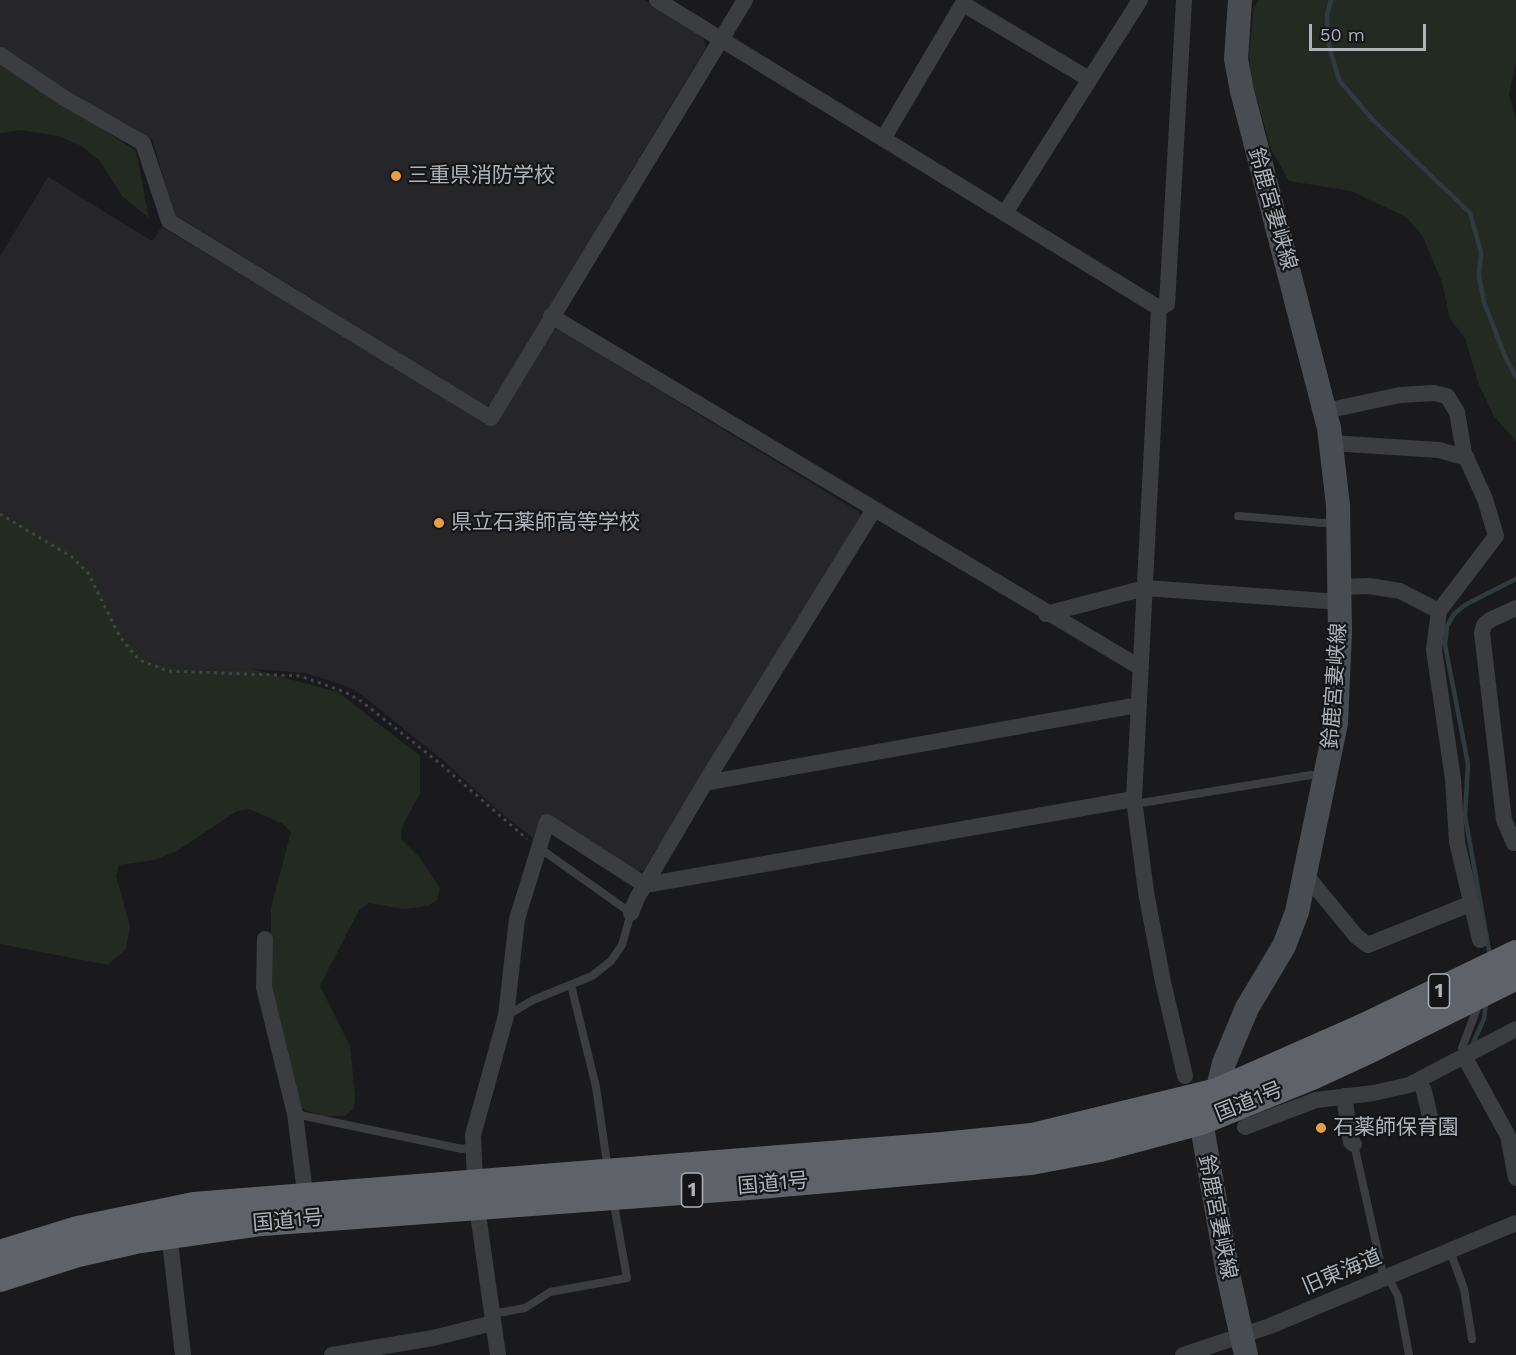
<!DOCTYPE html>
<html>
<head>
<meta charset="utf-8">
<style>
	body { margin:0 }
	#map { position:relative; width:1516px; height:1355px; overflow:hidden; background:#1a1a1c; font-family:"Work Sans",sans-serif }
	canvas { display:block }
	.scale { position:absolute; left:1309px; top:24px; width:117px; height:27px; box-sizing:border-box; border:3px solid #adb3bb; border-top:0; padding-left:8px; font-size:18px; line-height:21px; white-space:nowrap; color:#adb3bb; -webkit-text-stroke:4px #151517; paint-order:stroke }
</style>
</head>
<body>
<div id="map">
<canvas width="1516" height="1355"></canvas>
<div class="scale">50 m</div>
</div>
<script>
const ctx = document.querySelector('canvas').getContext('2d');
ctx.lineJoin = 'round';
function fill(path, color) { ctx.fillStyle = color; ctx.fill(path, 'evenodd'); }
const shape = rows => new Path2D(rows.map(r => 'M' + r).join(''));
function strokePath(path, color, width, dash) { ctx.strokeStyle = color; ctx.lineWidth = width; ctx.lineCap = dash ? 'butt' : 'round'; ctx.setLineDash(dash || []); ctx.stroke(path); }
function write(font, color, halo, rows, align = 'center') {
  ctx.font = font + ' "Work Sans","Noto Sans JP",sans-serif'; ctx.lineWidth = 4.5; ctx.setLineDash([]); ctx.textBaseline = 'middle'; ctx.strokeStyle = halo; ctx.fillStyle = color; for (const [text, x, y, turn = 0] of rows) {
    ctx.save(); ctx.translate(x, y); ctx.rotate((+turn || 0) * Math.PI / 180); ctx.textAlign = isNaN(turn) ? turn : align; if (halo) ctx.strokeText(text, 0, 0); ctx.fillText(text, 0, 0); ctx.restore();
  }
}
fill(shape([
	[0,0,645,0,703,35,706,47,491,404,486,406,174,214,152,139,77,98,0,46],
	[48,177,152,241,162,227,492,425,552,331,558,329,859,512,861,518,643,871,635,872,544,813,533,838,494,807,445,762,358,692,343,685,305,673,252,669,194,670,152,663,123,636,113,619,30,529,0,510,0,256]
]), '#262629');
fill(shape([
	[1259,0,1516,0,1516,62,1509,94,1516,119,1516,441,1494,416,1479,385,1465,338,1450,319,1442,282,1422,235,1406,217,1351,191,1289,181,1271,149,1251,78,1249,53,1254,7],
	[0,62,136,151,149,218,122,196,100,161,82,146,58,136,22,130,0,133],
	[0,510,30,529,75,552,92,572,123,636,152,663,194,670,252,669,338,692,420,756,420,793,402,827,401,839,419,857,440,888,437,900,428,906,403,909,369,903,359,910,320,986,350,1046,355,1096,354,1108,345,1116,320,1116,301,1108,271,998,271,908,291,832,283,824,249,809,237,811,177,851,154,860,119,865,116,876,130,926,126,949,108,965,0,944]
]), '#222a22');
strokePath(shape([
	[1331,0,1327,15,1329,45,1339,80,1372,119,1470,213,1481,252,1479,276,1484,302,1504,354,1516,377],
	[1490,956,1465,816,1468,764,1445,645,1447,626,1454,614,1465,605,1516,579],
	[1473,1043,1484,1019,1486,1003]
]), '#303b40', 4.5);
strokePath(shape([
	[0,514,72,557,88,573,120,637,139,660,168,671,300,676,345,692,361,701,437,761,527,839]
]), '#414448', 3, [3, 4.5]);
strokePath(shape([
	[1238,516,1336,524],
	[1135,804,1311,775,1324,776],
	[571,985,596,1087,607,1163],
	[506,1016,533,1000,592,976,611,961,622,945,631,913,538,847],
	[1464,1056,1462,1048,1479,1003],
	[295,1114,462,1149,472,1147],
	[1354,1144,1384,1279],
	[1450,1251,1464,1289,1472,1339],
	[1388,1277,1398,1296,1409,1355],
	[492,1314,525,1308,550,1292,627,1278,615,1210]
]), '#3b3d41', 8);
strokePath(shape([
	[657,0,1159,308],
	[963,4,1089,79],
	[0,55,64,98,143,143,169,221,491,418,745,0],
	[883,139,965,0],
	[1005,213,1140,0],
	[1159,308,1134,799,1146,892,1163,982,1185,1076],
	[1159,308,1167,304,1184,0],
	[551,316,1141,668],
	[1325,411,1400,395,1434,393,1447,396,1457,412,1464,453,1485,499,1496,536,1439,611,1434,650,1453,779,1457,842,1480,940],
	[1331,443,1439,450,1467,458],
	[1340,587,1369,586,1400,591,1439,611],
	[1046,614,1145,588,1340,602],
	[705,783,1138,705],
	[1514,843,1504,820,1482,633,1484,625,1490,620,1516,608],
	[1306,875,1356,936,1368,945,1472,903],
	[631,913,637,898,705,783,873,511],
	[265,939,264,987,295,1114,304,1185],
	[1464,1056,1508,1136,1516,1178],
	[1419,1081,1424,1091,1431,1121],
	[1344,1096,1351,1142,1354,1144],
	[1245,1127,1316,1100,1374,1093,1409,1085,1516,1029],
	[475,1182,473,1135,506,1016,517,919,547,822,645,885,1134,799],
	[477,1207,498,1355],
	[171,1250,183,1355],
	[332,1355,433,1338,493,1323],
	[1183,1355,1270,1326,1516,1223]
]), '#3b3d41', 16);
strokePath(shape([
	[1240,0,1236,59,1242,91,1329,428,1338,505,1340,632,1336,723,1297,912,1284,946,1247,1008,1224,1063,1217,1092,1201,1121,1228,1274,1246,1355]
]), '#494c51', 24);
strokePath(shape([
	[0,1254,78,1230,194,1206,942,1146,1032,1137,1217,1092,1362,1028],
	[0,1278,78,1253,135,1240,262,1222,748,1186,1031,1161,1100,1148,1201,1121,1314,1075,1370,1049]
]), '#5f6369', 28);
strokePath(shape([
	[1362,1028,1516,954],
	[1370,1049,1516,976]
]), '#5f6369', 28);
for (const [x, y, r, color] of [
	[396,176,6,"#e99d45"],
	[439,523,6,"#e99d45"],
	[1321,1128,6,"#e99d45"]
]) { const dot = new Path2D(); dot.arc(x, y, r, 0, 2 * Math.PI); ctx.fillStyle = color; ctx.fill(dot); strokePath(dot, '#151517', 2); }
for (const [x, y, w] of [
	[1439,991,21],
	[692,1190,21]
]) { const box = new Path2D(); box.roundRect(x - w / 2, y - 17, w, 34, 4.5); ctx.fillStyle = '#151517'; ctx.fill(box); strokePath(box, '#adb3bb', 1.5); }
write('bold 20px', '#adb3bb', null, [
	["1",1439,991],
	["1",692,1190]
]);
write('21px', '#adb3bb', '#151517', [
	["三重県消防学校",408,176],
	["県立石薬師高等学校",451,523],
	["石薬師保育園",1333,1128]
], 'left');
write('21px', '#adb3bb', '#151517', [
	["鈴鹿宮妻峡線",1272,209,74],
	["鈴鹿宮妻峡線",1335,686,-86],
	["国道1号",1249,1102,-22],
	["国道1号",773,1184,-5],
	["鈴鹿宮妻峡線",1217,1217,79],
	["国道1号",288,1221,-5],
	["旧東海道",1342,1272,-23]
]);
</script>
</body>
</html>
